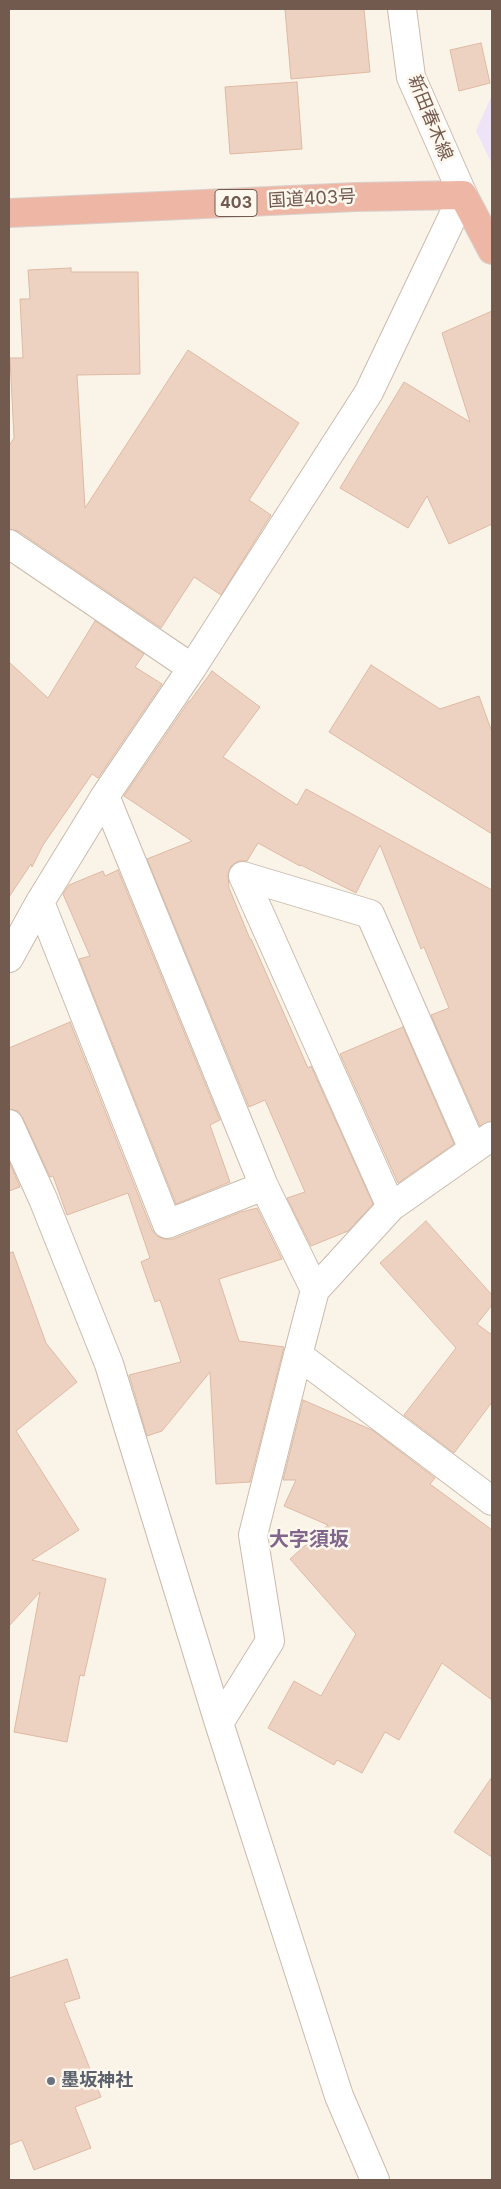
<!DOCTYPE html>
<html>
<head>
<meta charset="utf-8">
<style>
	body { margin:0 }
	#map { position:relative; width:501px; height:2189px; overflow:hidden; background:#faf3e7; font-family:Inter,sans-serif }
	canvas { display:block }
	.frame { position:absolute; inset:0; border:10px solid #725a4e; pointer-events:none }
</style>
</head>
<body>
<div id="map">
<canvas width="501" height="2189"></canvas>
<div class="frame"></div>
</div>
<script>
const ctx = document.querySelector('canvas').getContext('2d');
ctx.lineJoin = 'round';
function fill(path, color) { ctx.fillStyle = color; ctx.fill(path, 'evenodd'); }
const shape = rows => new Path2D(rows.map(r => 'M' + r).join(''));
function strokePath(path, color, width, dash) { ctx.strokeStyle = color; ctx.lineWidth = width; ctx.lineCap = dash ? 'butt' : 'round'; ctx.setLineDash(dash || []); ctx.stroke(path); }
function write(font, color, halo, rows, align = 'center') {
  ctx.font = font + ' Inter,"Noto Sans JP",sans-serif'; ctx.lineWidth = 5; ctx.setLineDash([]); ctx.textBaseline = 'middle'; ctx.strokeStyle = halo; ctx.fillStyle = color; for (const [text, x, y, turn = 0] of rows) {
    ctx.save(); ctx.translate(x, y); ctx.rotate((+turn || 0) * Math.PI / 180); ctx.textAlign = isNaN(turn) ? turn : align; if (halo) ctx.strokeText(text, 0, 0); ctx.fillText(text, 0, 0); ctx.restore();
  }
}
fill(shape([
	[492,95,492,164,476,131]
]), '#efe4f7');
const building = shape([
	[285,9,364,9,370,72,291,79,285,9],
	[481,43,490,83,459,91,450,50,481,43],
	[297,82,302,149,230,154,225,87,297,82],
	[71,268,71,272,138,272,140,374,77,375,85,508,188,350,299,423,249,500,271,515,221,595,194,577,161,628,18,531,9,529,9,446,14,438,10,358,23,358,20,299,30,299,28,270,71,268],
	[492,311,492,524,449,544,427,496,408,528,340,488,404,382,470,422,442,333,492,311],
	[95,621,144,654,135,667,162,684,98,778,92,774,43,845,32,867,31,864,9,897,9,662,48,698,95,621],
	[371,665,440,709,479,696,492,732,492,834,329,732,371,665],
	[212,671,260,707,223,757,297,805,306,789,492,890,492,1121,480,1126,431,1015,449,1008,424,947,421,949,380,845,356,893,301,865,300,866,258,843,247,861,238,861,231,866,228,874,229,888,250,939,251,939,308,1068,311,1066,373,1204,348,1231,311,1246,287,1198,305,1192,265,1100,249,1107,147,859,192,841,124,796,189,701,190,701,212,671],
	[118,870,220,1120,210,1125,230,1182,176,1204,79,959,90,956,63,894,69,885,103,871,105,876,118,870],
	[70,1022,152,1230,157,1236,164,1239,173,1239,241,1212,257,1208,282,1259,219,1279,239,1341,284,1347,250,1482,216,1484,210,1372,162,1431,147,1436,129,1375,181,1362,160,1300,155,1302,141,1262,150,1258,128,1193,67,1215,53,1176,50,1177,23,1118,18,1111,9,1109,9,1048,70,1022],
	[403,1027,454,1144,398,1183,340,1054,403,1027],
	[9,1161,20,1187,9,1191,9,1161],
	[426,1221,492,1295,492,1305,477,1324,492,1335,492,1402,454,1453,404,1415,456,1348,380,1263,426,1221],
	[13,1252,46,1343,77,1382,16,1431,79,1530,32,1560,106,1579,84,1676,80,1675,67,1742,14,1732,40,1592,9,1626,9,1253,13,1252],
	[303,1400,372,1430,435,1478,430,1484,492,1530,492,1700,442,1663,399,1740,385,1732,362,1773,337,1760,334,1765,268,1728,294,1681,321,1696,356,1634,290,1559,328,1525,284,1506,296,1480,283,1480,303,1400],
	[492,1777,492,1857,454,1832,492,1777],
	[67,1959,80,1998,64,2003,101,2097,75,2107,91,2148,34,2170,22,2140,9,2145,9,1978,67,1959]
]);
fill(building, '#edd2c1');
strokePath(building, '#deb9a3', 1);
const street = shape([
	[9,544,192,668],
	[105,796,264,1186,315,1290,298,1355,492,1501],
	[40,902,167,1224,264,1186],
	[9,958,40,902,105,796,192,668,369,392,463,195],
	[9,1124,43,1199,109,1364,219,1723,339,2096,375,2180],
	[391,1207,243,876,370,914,473,1149],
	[315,1290,391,1207,492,1136],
	[219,1723,270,1641,253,1535,298,1355]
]);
const secondary = shape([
	[402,9,411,77,463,195]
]);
const highway = shape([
	[9,213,356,197,463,195,492,250]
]);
strokePath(street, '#cbbbae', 30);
strokePath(secondary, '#cdbbac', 30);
strokePath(highway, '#d8d1cd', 30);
strokePath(street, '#fff', 28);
strokePath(secondary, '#fff', 28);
strokePath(highway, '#eeb6a4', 28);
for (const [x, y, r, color] of [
	[51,2081,5,"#6b7280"]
]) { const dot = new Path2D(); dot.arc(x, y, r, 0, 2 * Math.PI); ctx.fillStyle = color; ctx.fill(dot); strokePath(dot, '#fdf7ed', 2); }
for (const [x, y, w] of [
	[236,203,42]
]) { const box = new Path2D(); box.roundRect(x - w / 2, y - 13.5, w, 27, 4); ctx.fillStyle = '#fdf7ed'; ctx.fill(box); strokePath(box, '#725a4e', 1); }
write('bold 16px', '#725a4e', null, [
	["403",236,203]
]);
write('18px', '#725a4e', '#fdf7ed', [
	["新田春木線",430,118,68],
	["国道403号",312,199,-3]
]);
write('bold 18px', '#5b616d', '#fdf7ed', [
	["墨坂神社",61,2081]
], 'left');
write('bold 20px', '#80668d', '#fdf7ed', [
	["大字須坂",309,1540]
]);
</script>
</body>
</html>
